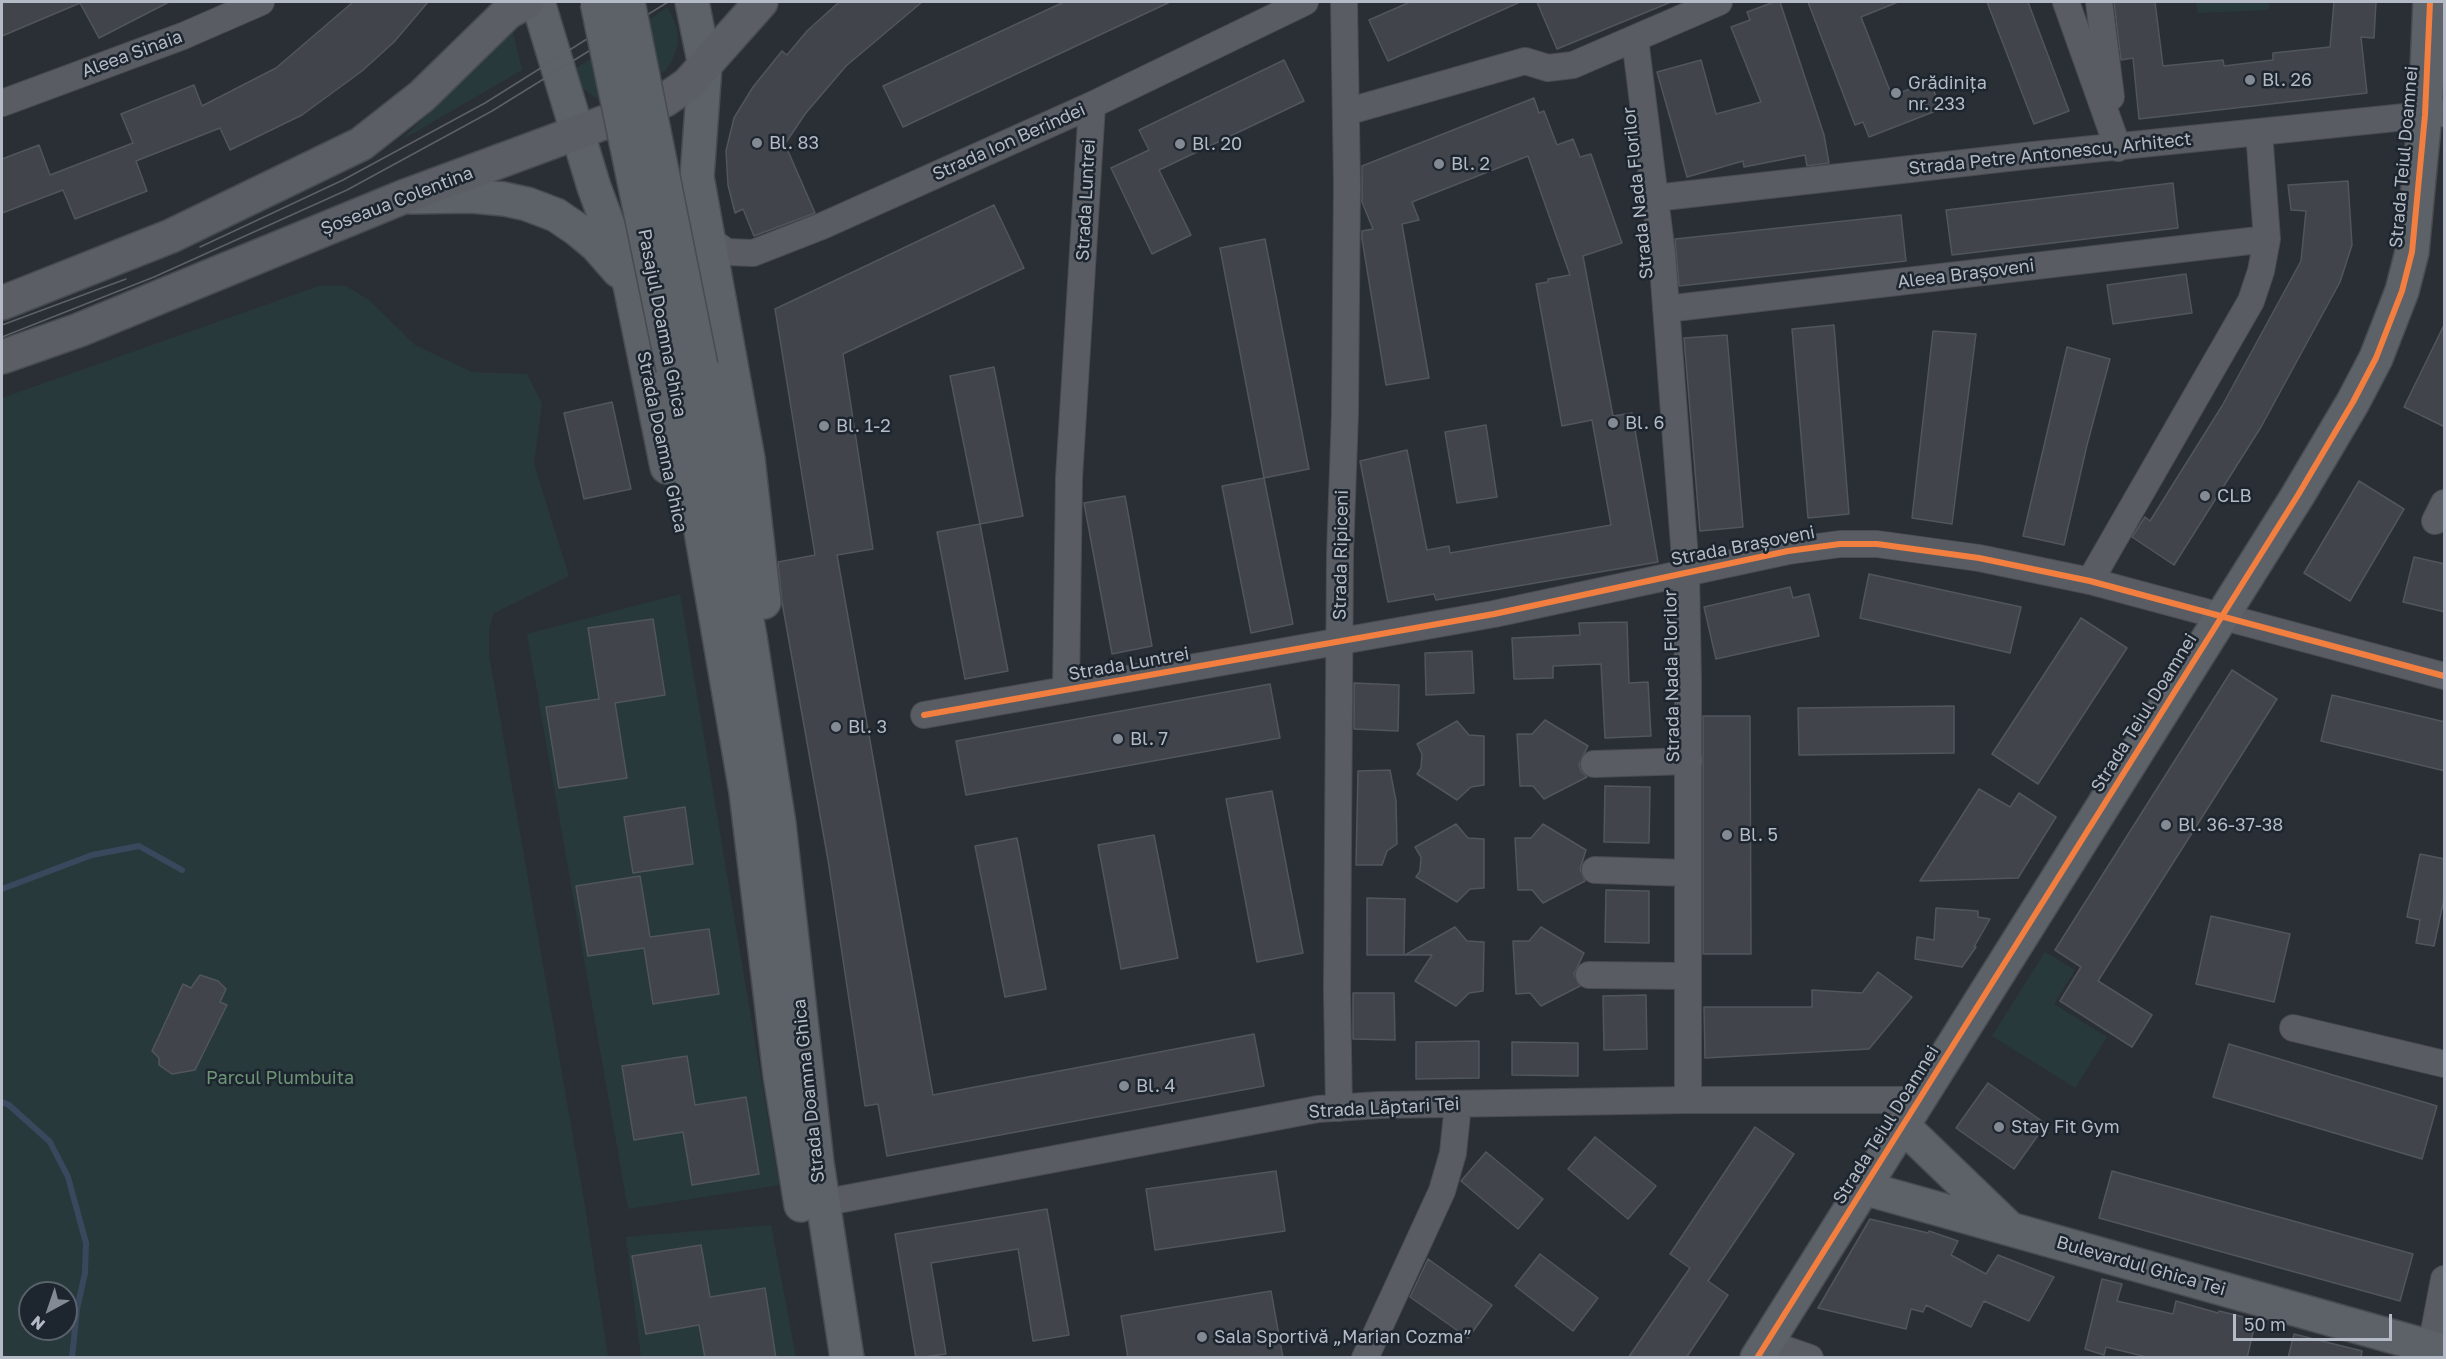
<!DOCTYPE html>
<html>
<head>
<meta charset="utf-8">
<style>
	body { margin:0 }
	#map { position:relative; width:2446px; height:1359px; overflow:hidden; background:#2a2f35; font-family:"Golos Text",sans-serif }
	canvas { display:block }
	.frame { position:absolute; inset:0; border:3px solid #b4bbc6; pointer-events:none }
	.north { position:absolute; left:18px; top:1281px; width:60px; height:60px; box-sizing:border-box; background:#1d252f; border:2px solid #59616b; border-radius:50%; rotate:220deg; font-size:16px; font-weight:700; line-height:24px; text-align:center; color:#b4bbc6 }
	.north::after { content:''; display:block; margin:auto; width:21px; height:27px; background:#848a93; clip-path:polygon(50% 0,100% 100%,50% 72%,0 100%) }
	.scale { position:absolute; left:2233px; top:1314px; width:159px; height:27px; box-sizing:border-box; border:3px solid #b4bbc6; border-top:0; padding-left:8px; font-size:18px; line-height:21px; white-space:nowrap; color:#b4bbc6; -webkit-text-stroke:4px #1d252f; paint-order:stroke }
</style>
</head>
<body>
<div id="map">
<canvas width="2446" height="1359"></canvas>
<div class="frame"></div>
<div class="north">N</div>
<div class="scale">50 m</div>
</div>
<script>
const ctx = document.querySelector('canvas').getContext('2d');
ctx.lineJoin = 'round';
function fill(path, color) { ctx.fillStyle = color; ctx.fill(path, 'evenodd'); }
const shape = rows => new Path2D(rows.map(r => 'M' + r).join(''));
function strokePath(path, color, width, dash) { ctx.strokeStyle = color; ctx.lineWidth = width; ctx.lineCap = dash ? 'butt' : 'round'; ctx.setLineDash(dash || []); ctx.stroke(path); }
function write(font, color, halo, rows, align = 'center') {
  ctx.font = font + ' "Golos Text",sans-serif'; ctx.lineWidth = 5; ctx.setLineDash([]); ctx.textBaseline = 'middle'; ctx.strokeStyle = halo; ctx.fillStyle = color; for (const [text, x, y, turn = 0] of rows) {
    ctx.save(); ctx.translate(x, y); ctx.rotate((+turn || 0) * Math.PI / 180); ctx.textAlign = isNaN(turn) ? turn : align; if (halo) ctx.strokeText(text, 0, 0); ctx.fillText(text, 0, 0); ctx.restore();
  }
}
fill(shape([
	[2196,2,2269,2,2269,10,2197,13],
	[668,7,677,28,678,44,673,59,665,71,654,78,602,100,594,97,581,87,575,69],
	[513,32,522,70,400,141],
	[319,286,346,286,369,300,415,345,472,372,527,374,542,404,534,464,569,576,494,613,489,628,489,655,585,1206,608,1357,2,1357,2,398],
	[30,1293,66,1293,66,1329,30,1329],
	[680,594,779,1185,628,1209,527,634],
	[2045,952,2075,970,2054,1004,2107,1037,2075,1088,1992,1036],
	[771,1225,796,1357,641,1357,626,1237]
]), '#28393b');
strokePath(shape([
	[2,889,92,855,139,846,182,870],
	[2,1102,9,1105,50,1142,68,1177,86,1243,85,1273,77,1309,72,1358]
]), '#3a485e', 6);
const building = shape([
	[2,2,169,2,99,38,80,3,2,36,2,2],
	[353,2,428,2,394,42,362,71,302,115,230,150,220,128,136,161,147,191,75,219,63,190,2,213,2,159,39,145,50,175,133,143,121,114,194,85,202,106,276,68,353,2],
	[839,2,922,2,846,66,805,114,785,144,815,213,754,236,743,209,735,213,728,185,726,151,734,118,753,87,782,51,787,55,807,31,839,2],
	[1064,2,1170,2,903,127,883,86,1064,2],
	[1410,2,1520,2,1388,61,1369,20,1410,2],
	[1537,2,1671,2,1557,49,1537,2],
	[1774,2,1780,2,1824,135,1829,163,1807,166,1805,155,1744,167,1743,161,1687,177,1657,72,1701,60,1716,114,1761,102,1731,27,1750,20,1747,12,1774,2],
	[1808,2,1898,2,1861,17,1892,96,1930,81,1941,109,1869,137,1863,122,1855,125,1808,2],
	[1987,2,2028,2,2069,111,2034,124,1987,2],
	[2114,2,2155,2,2163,66,2223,60,2224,66,2273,60,2273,53,2330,47,2334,2,2376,2,2374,38,2361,37,2367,93,2139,119,2133,58,2121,60,2114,2],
	[1284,60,1304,101,1159,170,1191,235,1152,254,1111,168,1149,150,1139,130,1284,60],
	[1534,98,1539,113,1544,111,1557,145,1573,139,1580,157,1591,154,1622,243,1583,256,1613,416,1632,413,1658,562,1436,600,1434,594,1388,602,1360,461,1407,450,1427,550,1449,546,1450,553,1611,525,1592,420,1562,426,1536,284,1548,282,1548,279,1570,275,1528,156,1412,202,1419,220,1402,224,1429,378,1386,385,1362,239,1362,231,1373,229,1362,202,1362,166,1534,98],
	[2348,181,2352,245,2340,282,2261,427,2174,565,2132,537,2145,517,2150,521,2222,406,2301,261,2306,211,2291,210,2288,185,2348,181],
	[2173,183,2178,228,1952,255,1946,210,2173,183],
	[994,205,1024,268,843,354,873,549,837,555,933,1095,1254,1034,1264,1086,887,1156,878,1104,865,1106,828,860,782,602,778,562,815,555,775,309,994,205],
	[1901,215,1906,261,1679,286,1675,239,1901,215],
	[1265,239,1309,469,1264,478,1220,248,1265,239],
	[2186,274,2192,313,2113,324,2107,285,2186,274],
	[2445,323,2445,427,2404,407,2445,323],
	[1834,325,1849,514,1808,518,1792,329,1834,325],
	[1933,331,1976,334,1952,524,1912,518,1933,331],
	[1727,335,1743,527,1700,531,1684,338,1727,335],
	[2067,347,2110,359,2087,445,2064,545,2023,536,2067,347],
	[994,367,1023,516,980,524,950,376,994,367],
	[612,402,631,489,584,499,564,413,612,402],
	[1486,425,1497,497,1457,503,1445,432,1486,425],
	[1264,478,1293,624,1251,633,1222,486,1264,478],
	[2359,481,2404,509,2350,601,2304,573,2359,481],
	[1125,496,1152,646,1112,654,1084,503,1125,496],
	[980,524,1008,671,965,679,937,532,980,524],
	[2414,557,2445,564,2445,612,2403,602,2414,557],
	[1869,574,2021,607,2010,653,1860,618,1869,574],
	[1790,587,1793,598,1809,594,1819,636,1716,659,1704,607,1790,587],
	[2081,618,2127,648,2038,784,1992,754,2081,618],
	[653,619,665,695,615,703,627,778,559,788,546,707,599,699,588,628,653,619],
	[1627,622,1629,683,1648,682,1651,736,1605,738,1601,664,1553,666,1553,678,1514,679,1512,638,1580,635,1579,623,1627,622],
	[1472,651,1474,693,1426,695,1425,653,1472,651],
	[2232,670,2277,699,2098,981,2152,1015,2132,1047,2060,1001,2081,967,2055,950,2232,670],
	[1354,683,1399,685,1398,731,1354,729,1354,683],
	[1270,684,1280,738,966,795,956,741,1270,684],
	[2332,695,2445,722,2445,771,2321,741,2332,695],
	[1954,706,1954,753,1799,755,1798,708,1954,706],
	[1703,716,1750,716,1751,954,1703,954,1703,716],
	[1545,720,1588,746,1579,764,1581,771,1587,777,1544,799,1533,786,1520,786,1517,734,1532,734,1545,720],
	[1457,721,1469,735,1484,736,1484,785,1471,787,1457,800,1417,774,1421,768,1422,754,1417,744,1457,721],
	[1390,770,1396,801,1397,844,1387,851,1382,865,1356,865,1358,771,1390,770],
	[1605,786,1650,787,1649,843,1604,842,1605,786],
	[1979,789,2010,807,2019,793,2056,817,2018,878,1920,881,1979,789],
	[1272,791,1303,953,1257,962,1226,799,1272,791],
	[685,807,693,864,633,873,624,817,685,807],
	[1456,824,1468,838,1484,839,1484,888,1470,889,1457,902,1416,877,1420,871,1421,857,1415,847,1456,824],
	[1543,824,1586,850,1580,869,1585,881,1543,903,1532,890,1518,890,1515,838,1531,838,1543,824],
	[1154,835,1178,958,1121,969,1098,845,1154,835],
	[1017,838,1046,989,1005,997,975,846,1017,838],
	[2420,854,2445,859,2445,894,2434,946,2416,943,2420,920,2407,917,2420,854],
	[640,876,650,937,709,929,719,994,653,1004,644,948,588,956,576,886,640,876],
	[1606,890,1649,891,1649,943,1605,942,1606,890],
	[1367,898,1405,899,1404,955,1367,955,1367,898],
	[1936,908,1978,911,1978,917,1990,919,1974,947,1976,947,1962,967,1915,959,1917,937,1934,940,1936,908],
	[2211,916,2290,934,2274,1002,2196,984,2211,916],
	[1455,927,1467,941,1484,942,1483,991,1469,993,1456,1006,1415,981,1432,955,1405,955,1455,927],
	[1541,927,1584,953,1574,974,1580,986,1541,1006,1530,993,1516,994,1513,941,1529,941,1541,927],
	[1878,972,1912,997,1869,1049,1705,1058,1704,1007,1812,1007,1812,990,1862,993,1878,972],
	[200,975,218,981,226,989,220,1002,227,1005,195,1070,172,1074,159,1065,159,1058,152,1051,183,984,191,988,200,975],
	[1353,993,1394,993,1395,1040,1353,1039,1353,993],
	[1646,995,1647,1049,1604,1050,1603,996,1646,995],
	[1479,1041,1479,1078,1416,1079,1416,1042,1479,1041],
	[1512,1042,1578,1043,1578,1076,1512,1075,1512,1042],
	[2229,1044,2437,1106,2422,1159,2213,1097,2229,1044],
	[687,1056,695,1105,746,1097,759,1174,692,1185,683,1132,634,1140,622,1066,687,1056],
	[1988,1083,2046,1124,2014,1169,1956,1128,1988,1083],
	[1755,1127,1794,1154,1708,1281,1728,1295,1686,1358,1628,1358,1690,1268,1670,1254,1755,1127],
	[1595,1137,1656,1186,1628,1219,1568,1169,1595,1137],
	[1486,1152,1543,1199,1518,1229,1461,1181,1486,1152],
	[1276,1171,1285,1231,1155,1250,1146,1189,1276,1171],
	[2112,1171,2413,1254,2400,1301,2099,1218,2112,1171],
	[1047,1209,1069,1335,1033,1341,1018,1249,931,1263,946,1354,916,1358,895,1234,1047,1209],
	[1870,1219,1928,1233,1929,1231,1958,1241,1951,1255,1986,1274,1998,1255,2054,1277,2029,1321,1984,1301,1971,1327,1926,1305,1923,1312,1911,1309,1906,1329,1818,1308,1870,1219],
	[701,1245,710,1297,765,1288,776,1358,705,1358,699,1325,646,1334,632,1256,701,1245],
	[1540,1254,1598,1298,1573,1331,1515,1286,1540,1254],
	[1428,1259,1492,1305,1468,1338,1410,1297,1428,1259],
	[2102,1279,2122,1284,2117,1301,2173,1314,2176,1301,2218,1313,2219,1311,2256,1320,2247,1358,2151,1358,2106,1347,2104,1355,2085,1349,2102,1279],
	[1271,1291,1283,1358,1128,1358,1121,1316,1271,1291],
	[2294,1334,2362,1351,2361,1358,2288,1358,2294,1334]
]);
fill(building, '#41444a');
strokePath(building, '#51565d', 1.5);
const street = shape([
	[2066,2,2118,148],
	[2099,2,2111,97],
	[1635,39,1662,254,1686,572,1688,680,1688,1100],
	[2,103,183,36,261,2],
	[1346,112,1525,61,1548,68,1573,65,1719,2],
	[1655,198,2034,155,2444,113],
	[708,239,727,252,753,253,822,226,1092,105,1305,2],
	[1666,309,2267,239],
	[2435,521,2444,503],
	[2090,581,2251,301,2261,271,2267,239,2259,132],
	[1066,690,1069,478,1092,105],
	[924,715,1494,614,1788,551,1840,544,1877,544,1979,558,2090,581,2444,676],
	[1594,764,1689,761],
	[1595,870,1688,873],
	[1589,975,1687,976],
	[2293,1028,2444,1064],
	[1339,1108,1337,991,1340,553,1345,413,1347,185,1344,2],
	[822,1203,1318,1109,1380,1105,1688,1100,1919,1100],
	[1767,1343,1810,1358],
	[1365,1358,1442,1191,1453,1153,1458,1104],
	[2429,1358,2444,1279]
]);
const secondary = shape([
	[538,2,594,187,630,285,667,467],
	[692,2,705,66,697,177,748,459,764,602],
	[410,197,471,196,504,199,527,204,556,215,578,230,597,246,619,271],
	[701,366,750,637,779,824,817,1163,847,1358],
	[673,369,746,792,780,1075,801,1205],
	[1903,1126,2007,1226],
	[1864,1188,2444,1351],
	[1757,1358,2298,495,2353,402,2376,358,2402,291,2412,252,2425,115,2430,2]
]);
const primary = shape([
	[2,303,171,236,361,144,422,96,508,12,527,2],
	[2,357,79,330,403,197,665,100,688,84,761,2]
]);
strokePath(street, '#484b50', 28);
strokePath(secondary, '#484b50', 36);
strokePath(primary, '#474b52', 36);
strokePath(street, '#595d63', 26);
strokePath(secondary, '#5d6168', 33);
strokePath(primary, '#5b5f65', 33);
strokePath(shape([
	[200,247,343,180,485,103,646,2],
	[2,325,126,279],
	[2,337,154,277,347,190,492,111,668,2]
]), '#5d6167', 1.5);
const secondaryBridge = shape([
	[597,2,673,369],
	[628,2,701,366]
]);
strokePath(secondaryBridge, '#484b50', 36, []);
strokePath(secondaryBridge, '#5d6168', 33);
strokePath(shape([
	[924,715,1494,614,1788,551,1840,544,1877,544,1979,558,2090,581,2444,676],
	[1757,1358,2298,495,2353,402,2376,358,2402,291,2412,252,2425,115,2430,2]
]), '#f27e40', 6);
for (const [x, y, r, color] of [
	[2250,80,6,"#848a93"],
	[1896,93,6,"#848a93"],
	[757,143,6,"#848a93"],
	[1180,144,6,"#848a93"],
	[1439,164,6,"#848a93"],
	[1613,423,6,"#848a93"],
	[824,426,6,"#848a93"],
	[2205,496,6,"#848a93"],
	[836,727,6,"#848a93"],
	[1118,739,6,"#848a93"],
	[2166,825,6,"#848a93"],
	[1727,835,6,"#848a93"],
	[1124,1086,6,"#848a93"],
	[1999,1127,6,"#848a93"],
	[1202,1337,6,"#848a93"]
]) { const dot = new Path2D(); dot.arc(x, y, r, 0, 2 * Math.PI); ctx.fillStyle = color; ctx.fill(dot); strokePath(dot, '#1d252f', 2); }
write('18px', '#b4bbc6', '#1d252f', [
	["Aleea Sinaia",132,54,-20],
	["Strada Ion Berindei",1009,142,-24],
	["Strada Petre Antonescu, Arhitect",2050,154,-6],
	["Strada Teiul Doamnei",2404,157,-85],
	["Strada Nada Florilor",1638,193,-96],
	["Strada Luntrei",1086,200,-87],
	["Șoseaua Colentina",397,201,-21],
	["Aleea Brașoveni",1966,274,-7],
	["Pasajul Doamna Ghica",662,323,79],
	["Strada Doamna Ghica",662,442,78],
	["Strada Brașoveni",1743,546,-11],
	["Strada Ripiceni",1341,555,-89],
	["Strada Luntrei",1129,664,-10],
	["Strada Nada Florilor",1672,676,-91],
	["Strada Teiul Doamnei",2144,713,-58],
	["Strada Doamna Ghica",809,1091,-96],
	["Strada Lăptari Tei",1384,1108,-3],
	["Strada Teiul Doamnei",1886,1125,-58],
	["Bulevardul Ghica Tei",2141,1266,16]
]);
write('18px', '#b4bbc6', '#1d252f', [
	["Bl. 26",2262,80],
	["Grădinița",1908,83],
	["nr. 233",1908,104],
	["Bl. 83",769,143],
	["Bl. 20",1192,144],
	["Bl. 2",1451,164],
	["Bl. 6",1625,423],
	["Bl. 1-2",836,426],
	["CLB",2217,496],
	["Bl. 3",848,727],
	["Bl. 7",1130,739],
	["Bl. 36-37-38",2178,825],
	["Bl. 5",1739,835],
	["Bl. 4",1136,1086],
	["Stay Fit Gym",2011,1127],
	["Sala Sportivă „Marian Cozma”",1214,1337]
], 'left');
write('18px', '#6d9576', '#1d252f', [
	["Parcul Plumbuita",280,1078]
]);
</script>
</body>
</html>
